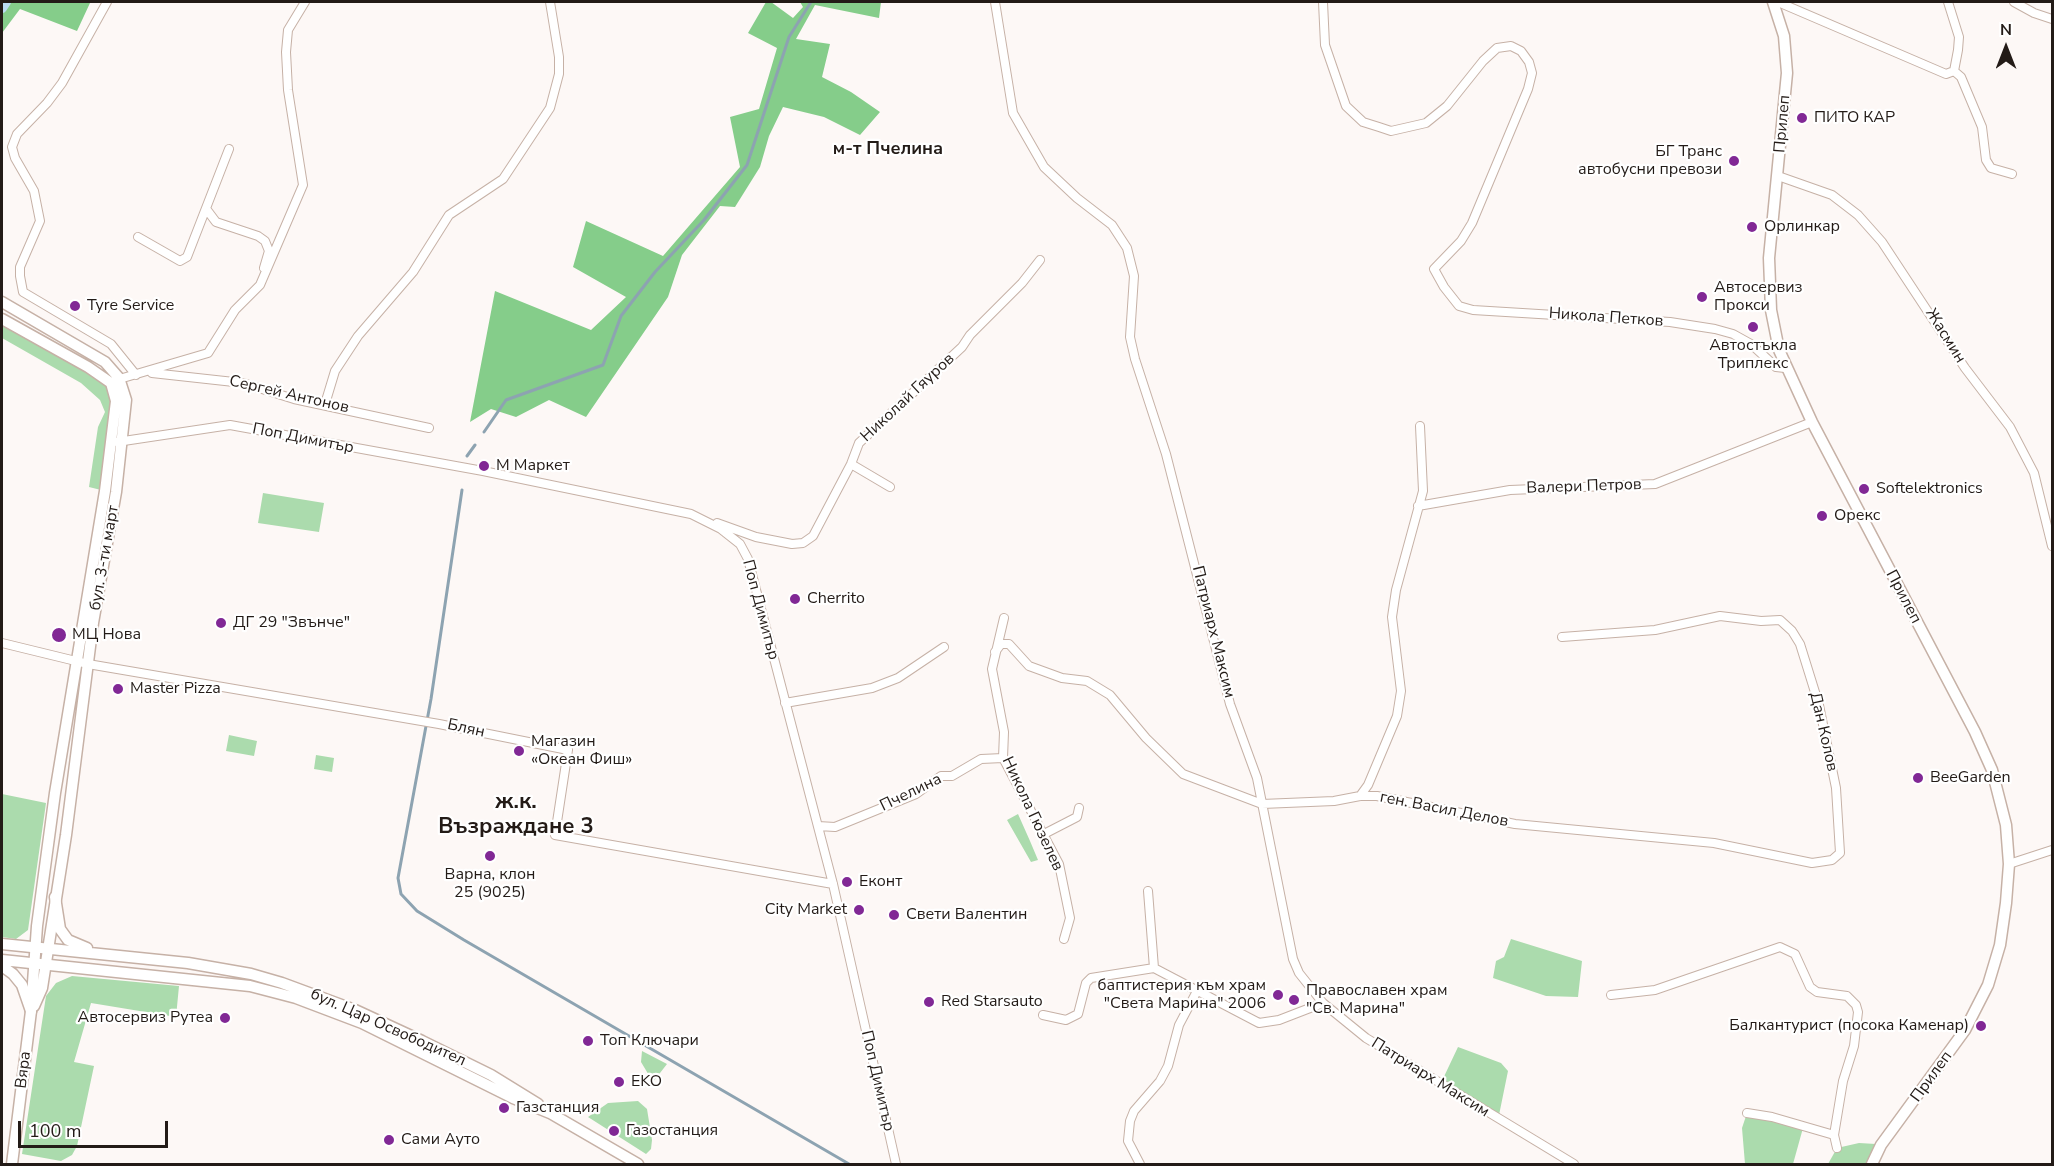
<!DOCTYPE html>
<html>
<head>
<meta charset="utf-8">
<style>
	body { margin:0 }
	#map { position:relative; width:2054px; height:1166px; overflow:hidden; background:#fdf8f6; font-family:"Nunito Sans",sans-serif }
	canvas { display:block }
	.frame { position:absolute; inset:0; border:3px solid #231b17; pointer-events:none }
	.north { position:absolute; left:1976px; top:18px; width:60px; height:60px; -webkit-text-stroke:4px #fff; paint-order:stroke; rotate:0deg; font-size:16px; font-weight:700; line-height:24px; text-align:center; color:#231b17 }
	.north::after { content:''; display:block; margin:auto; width:21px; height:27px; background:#231b17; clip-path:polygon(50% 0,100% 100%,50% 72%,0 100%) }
	.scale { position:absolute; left:18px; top:1121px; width:150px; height:27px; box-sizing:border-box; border:3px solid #231b17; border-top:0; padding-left:8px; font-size:18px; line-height:21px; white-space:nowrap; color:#231b17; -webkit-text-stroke:4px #fff; paint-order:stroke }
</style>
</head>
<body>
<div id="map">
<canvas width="2054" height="1166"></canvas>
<div class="frame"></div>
<div class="north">N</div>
<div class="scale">100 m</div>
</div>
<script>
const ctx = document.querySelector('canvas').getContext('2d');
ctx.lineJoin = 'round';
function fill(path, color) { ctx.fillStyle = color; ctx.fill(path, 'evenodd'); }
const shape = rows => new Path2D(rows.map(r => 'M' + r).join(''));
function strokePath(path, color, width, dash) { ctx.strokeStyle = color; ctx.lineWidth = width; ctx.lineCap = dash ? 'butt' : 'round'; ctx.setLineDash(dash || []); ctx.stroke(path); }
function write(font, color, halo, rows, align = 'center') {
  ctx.font = font + ' "Nunito Sans",sans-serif'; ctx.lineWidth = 4.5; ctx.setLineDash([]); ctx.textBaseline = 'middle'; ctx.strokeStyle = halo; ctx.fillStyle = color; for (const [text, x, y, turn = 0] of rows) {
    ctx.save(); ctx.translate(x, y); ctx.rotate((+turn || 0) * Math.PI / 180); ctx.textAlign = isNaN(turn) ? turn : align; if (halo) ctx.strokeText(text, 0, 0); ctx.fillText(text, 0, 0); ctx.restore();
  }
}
fill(shape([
	[2,319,88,367,114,391,105,491,89,487,98,427,105,412,100,400,81,383,2,338],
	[263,493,324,503,319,532,258,523],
	[229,735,257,741,254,756,226,751],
	[316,755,334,758,332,772,314,769],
	[2,794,46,803,28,930,16,939,2,937],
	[1018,814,1030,841,1038,860,1031,862,1007,820],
	[1511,939,1582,961,1578,997,1546,996,1493,978,1496,961,1504,957],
	[72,976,179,986,176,1017,91,1003,74,1062,94,1066,77,1146,72,1155,61,1161,22,1154,46,996,56,983],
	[1458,1047,1501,1063,1508,1071,1498,1120,1440,1085],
	[642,1051,667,1064,653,1082,641,1062],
	[638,1101,647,1109,652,1140,651,1149,646,1154,588,1117,608,1103],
	[1747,1113,1803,1128,1793,1164,1745,1164,1742,1128],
	[1859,1143,1876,1144,1867,1164,1828,1164,1837,1148]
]), '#abdbad');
fill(shape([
	[2,2,87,2,90,3,77,31,20,9,2,33],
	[766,2,771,2,793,18,803,7,800,2,881,2,879,18,815,5,796,39,830,44,822,77,851,92,880,112,860,135,824,117,783,107,769,136,760,167,735,207,720,206,682,255,668,297,586,417,549,400,516,417,491,409,470,422,495,291,591,330,626,297,573,267,586,221,663,256,740,167,730,117,759,109,777,48,748,33]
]), '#85cd8a');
strokePath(shape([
	[484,432,506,400,603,365,621,316,655,272,704,220,747,165,789,37,811,2],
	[467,456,475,445],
	[462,490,431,699,398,878,401,894,417,911,464,940,849,1164]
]), '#8da3b1', 3);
strokePath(shape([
	[2,8,6,2]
]), '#bbddf3', 10);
const minor = shape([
	[107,2,62,83,47,103,17,134,12,147,15,158,34,191,40,221,20,267,20,276,23,292,111,344,136,375],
	[995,2,1013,113,1044,167,1077,198,1112,225,1127,248,1134,276,1130,337,1135,359,1166,454,1230,704,1257,778,1293,959,1299,973,1323,1003,1366,1038,1574,1164],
	[1323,2,1325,45,1346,106,1363,122,1379,127,1391,131,1426,123,1447,106,1483,61,1497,48,1511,46,1521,51,1529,62,1532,73,1528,89,1472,223,1461,241,1434,269,1444,287,1459,306,1473,310,1670,322,1715,329,1733,334,1751,344,1776,367,1785,368],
	[1778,2,1946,74,1954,71,1958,50,1959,37,1948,2],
	[2014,2,2034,13,2052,19],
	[1954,71,1961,77,1982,127,1986,160,1991,168,2012,174],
	[1778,176,1832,195,1858,215,1882,242,1965,368,2010,427,2034,473,2052,546],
	[207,210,216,222,258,236,265,241,269,251,264,268],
	[138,237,180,261,187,257,229,149],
	[152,373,243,383,294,399,429,428],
	[116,380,208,353,235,310,260,285,303,185,288,90,286,52,288,30,305,2],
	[325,404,335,371,358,336,413,272,449,215,503,179,550,108,559,74,559,57,550,2],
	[117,442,230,425,483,471,691,514,721,529,740,544,748,559,833,884,896,1164],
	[851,464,890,487],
	[1418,506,1510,490,1655,484,1812,422],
	[717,523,756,537,792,544,803,543,813,536,851,464,859,443,962,347,970,335,1022,283,1040,260],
	[1004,618,992,669,1004,732,1003,758,1059,864,1070,918,1064,939],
	[2,643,88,664,439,724,568,750,555,835,833,884],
	[995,652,1001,644,1009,644,1029,666,1062,678,1087,681,1110,695,1146,738,1183,774,1262,804,1334,801,1360,796,1377,796,1515,824,1714,843,1812,863,1832,860,1840,853,1836,788,1819,705,1800,644,1792,631,1780,620,1761,621,1720,616,1655,630,1562,637],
	[785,703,872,688,898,678,944,647],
	[1360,796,1368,785,1397,716,1401,691,1392,617,1396,590,1423,491,1420,426],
	[818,826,835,827,916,794,941,776,952,776,981,759,1003,758],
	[1044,834,1077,817,1079,808],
	[2009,864,2052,850],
	[1148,891,1154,968,1259,1023,1279,1020,1323,1003],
	[1611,995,1655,990,1780,947,1795,954,1810,987,1817,992,1847,996,1856,1005,1858,1012,1854,1046,1843,1081,1834,1135,1837,1148],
	[1043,1015,1066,1020,1078,1014,1086,983,1091,978,1154,968],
	[1747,1113,1772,1117,1834,1135],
	[1140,1164,1128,1141,1130,1121,1134,1111,1160,1081,1168,1066,1179,1025,1197,991]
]);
const tertiary = shape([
	[1773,2,1784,36,1787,73,1769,258,1771,310,1779,350,1812,422,1975,732,1992,770,2006,825,2009,864,2006,903,2000,945,1988,985,1965,1030,1881,1145,1872,1164],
	[2,302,105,362,119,378,126,400,116,492,93,623,66,835,42,988,34,1006],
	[2,319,88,367,111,383,116,401,105,491,55,793,37,926,31,1011,12,1164]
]);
const secondary = shape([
	[55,897,60,929,68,940,87,948],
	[2,944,188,963,251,974,282,983,355,1010,422,1041,491,1075,538,1104],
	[2,960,250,986,296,998,362,1023,513,1098,550,1113,638,1164],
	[2,966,13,974,22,985,31,1011]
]);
strokePath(minor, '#c6b1a6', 10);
strokePath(tertiary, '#c6b1a6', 13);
strokePath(secondary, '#c6b1a6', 13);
strokePath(minor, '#fff', 8);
strokePath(tertiary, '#fff', 10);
strokePath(secondary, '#fff', 10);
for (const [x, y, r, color] of [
	[1802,118,6,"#812895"],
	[1734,161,6,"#812895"],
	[1752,227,6,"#812895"],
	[1702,297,6,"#812895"],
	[75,306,6,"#812895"],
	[1753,327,6,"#812895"],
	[484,466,6,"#812895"],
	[1864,489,6,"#812895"],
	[1822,516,6,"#812895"],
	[795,599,6,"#812895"],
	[221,623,6,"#812895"],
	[59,635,8,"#812895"],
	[118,689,6,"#812895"],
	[519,751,6,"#812895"],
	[1918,778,6,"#812895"],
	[490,856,6,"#812895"],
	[847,882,6,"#812895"],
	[859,910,6,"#812895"],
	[894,915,6,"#812895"],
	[1278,995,6,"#812895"],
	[1294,1000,6,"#812895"],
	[929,1002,6,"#812895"],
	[225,1018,6,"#812895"],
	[1981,1026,6,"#812895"],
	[588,1041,6,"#812895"],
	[619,1082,6,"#812895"],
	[504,1108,6,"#812895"],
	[614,1131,6,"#812895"],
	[389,1140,6,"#812895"]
]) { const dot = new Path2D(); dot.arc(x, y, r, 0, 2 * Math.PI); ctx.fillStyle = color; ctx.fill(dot); strokePath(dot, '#fff', 2); }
write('16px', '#231b17', '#fff', [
	["ПИТО КАР",1814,118],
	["БГ Транс",1722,152,"right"],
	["автобусни превози",1722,170,"right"],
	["Орлинкар",1764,227],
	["Автосервиз",1714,288],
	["Прокси",1714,306],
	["Tyre Service",87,306],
	["Автостъкла",1753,346,"center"],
	["Триплекс",1753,364,"center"],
	["М Маркет",496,466],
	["Softelektronics",1876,489],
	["Орекс",1834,516],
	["Cherrito",807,599],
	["ДГ 29 \"Звънче\"",233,623],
	["МЦ Нова",72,635],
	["Master Pizza",130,689],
	["Магазин",531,742],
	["«Океан Фиш»",531,760],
	["BeeGarden",1930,778],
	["Варна, клон",490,875,"center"],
	["25 (9025)",490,893,"center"],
	["Еконт",859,882],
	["City Market",847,910,"right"],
	["Свети Валентин",906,915],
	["баптистерия към храм",1266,986,"right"],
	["\"Света Марина\" 2006",1266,1004,"right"],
	["Православен храм",1306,991],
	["\"Св. Марина\"",1306,1009],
	["Red Starsauto",941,1002],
	["Автосервиз Рутеа",213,1018,"right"],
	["Балкантурист (посока Каменар)",1969,1026,"right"],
	["Топ Ключари",600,1041],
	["EKO",631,1082],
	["Газстанция",516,1108],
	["Газoстанция",626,1131],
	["Сами Ауто",401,1140]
], 'left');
write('16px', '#231b17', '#fff', [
	["Прилеп",1783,124,-85],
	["Никола Петков",1606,318,4],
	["Жасмин",1945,336,58],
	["Сергей Антонов",289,395,13],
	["Николай Гяуров",908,398,-43],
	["Поп Димитър",303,439,11],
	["Валери Петров",1584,487,-2],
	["бул. 3-ти март",105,558,-80],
	["Прилеп",1903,597,62],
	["Поп Димитър",760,610,75],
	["Патриарх Максим",1213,632,76],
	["Блян",466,729,12],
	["Дан Колов",1823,732,77],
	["Пчелина",911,793,-26],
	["ген. Васил Делов",1444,810,11],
	["Никола Гюзелев",1032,814,65],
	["бул. Цар Освободител",388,1028,24],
	["Вяра",24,1070,-83],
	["Прилеп",1932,1077,-54],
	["Патриарх Максим",1430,1078,32],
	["Поп Димитър",877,1081,77]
]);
write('bold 18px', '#231b17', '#fff', [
	["м-т Пчелина",888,150]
]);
write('bold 22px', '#231b17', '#fff', [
	["ж.к.",516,803],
	["Възраждане 3",516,828]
]);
</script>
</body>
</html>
